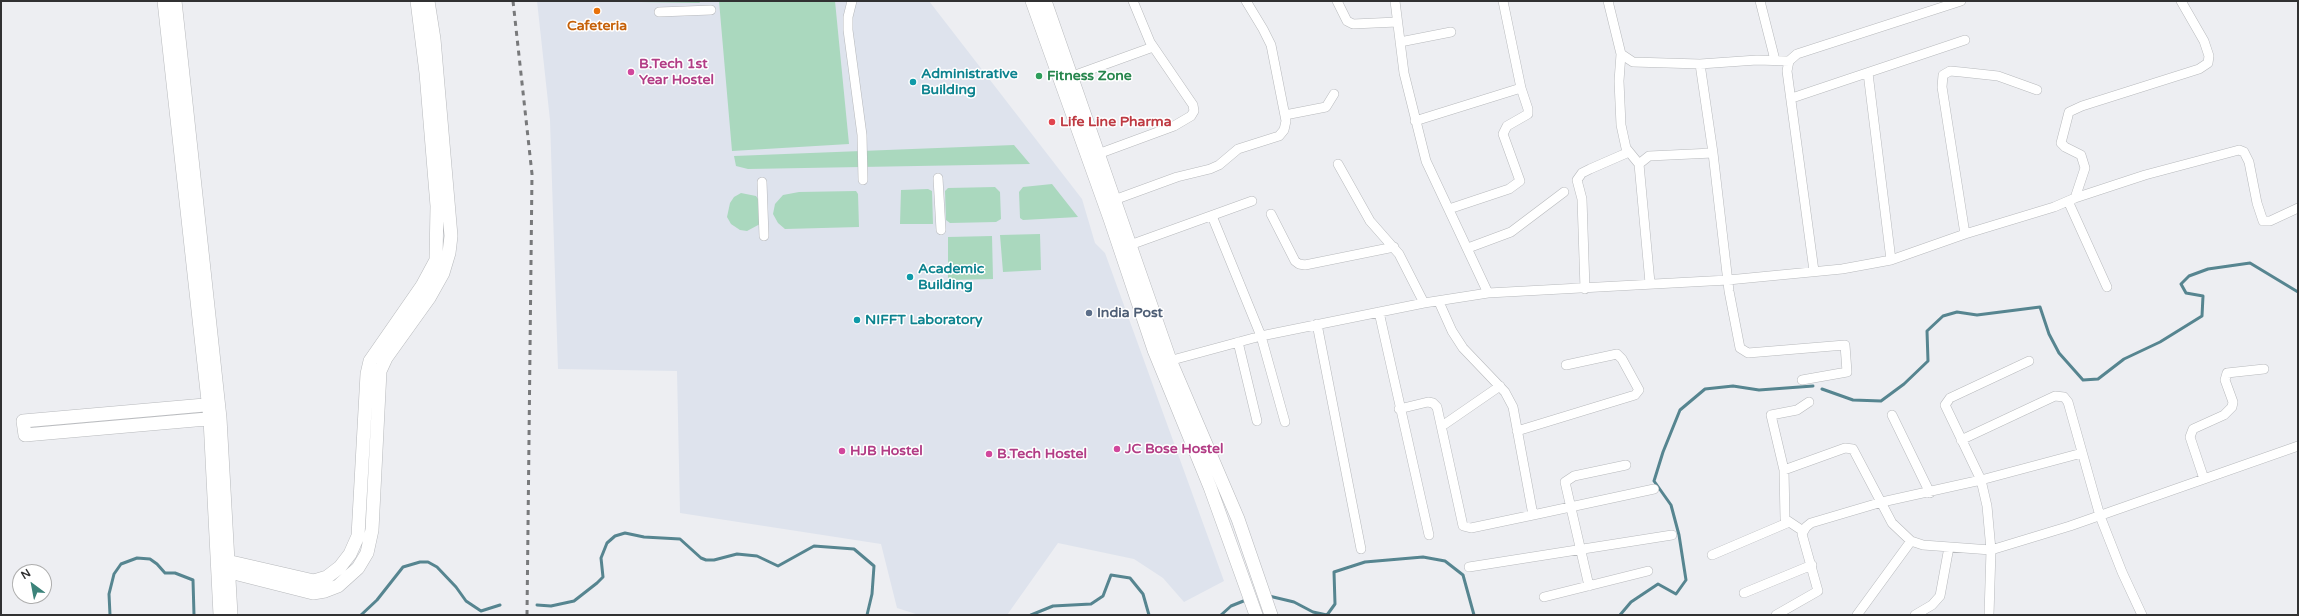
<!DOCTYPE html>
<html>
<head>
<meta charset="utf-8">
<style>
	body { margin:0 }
	#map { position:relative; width:2299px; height:616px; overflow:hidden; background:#edeef2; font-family:"Varela Round",sans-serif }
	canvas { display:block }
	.frame { position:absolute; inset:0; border:2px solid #313132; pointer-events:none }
	.north { position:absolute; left:12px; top:564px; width:40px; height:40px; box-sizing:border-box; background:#fff; border:1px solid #adadad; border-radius:50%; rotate:328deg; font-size:11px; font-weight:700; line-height:16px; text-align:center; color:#313132 }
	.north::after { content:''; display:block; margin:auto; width:14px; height:18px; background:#3c837a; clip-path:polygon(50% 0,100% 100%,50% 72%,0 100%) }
</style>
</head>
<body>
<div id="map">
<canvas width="2299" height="616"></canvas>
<div class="frame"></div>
<div class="north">N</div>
</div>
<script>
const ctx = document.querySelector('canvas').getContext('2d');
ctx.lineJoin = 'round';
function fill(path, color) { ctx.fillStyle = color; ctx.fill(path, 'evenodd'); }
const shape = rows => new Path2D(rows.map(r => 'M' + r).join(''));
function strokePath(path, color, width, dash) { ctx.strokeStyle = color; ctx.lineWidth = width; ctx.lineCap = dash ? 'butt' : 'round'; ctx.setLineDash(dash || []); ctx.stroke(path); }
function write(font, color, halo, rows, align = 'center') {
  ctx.font = font + ' "Varela Round",sans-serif'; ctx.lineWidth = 3; ctx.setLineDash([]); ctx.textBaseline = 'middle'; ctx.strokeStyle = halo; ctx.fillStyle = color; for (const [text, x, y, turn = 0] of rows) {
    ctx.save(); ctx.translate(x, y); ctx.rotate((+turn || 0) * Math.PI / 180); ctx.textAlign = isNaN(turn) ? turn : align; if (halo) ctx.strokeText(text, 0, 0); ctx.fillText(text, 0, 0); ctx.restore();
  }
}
fill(shape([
	[537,1,929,1,1082,199,1095,243,1105,253,1224,581,1184,602,1163,578,1134,559,1058,543,1007,615,919,615,897,608,881,544,680,513,677,371,558,369,550,120]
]), '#dee3ed');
fill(shape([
	[640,1,699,1,700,3,641,2],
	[719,1,835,1,849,144,732,151],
	[1014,145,1030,164,748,169,736,166,734,156],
	[1052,184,1078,217,1023,220,1020,218,1019,192,1023,187],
	[995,187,1000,192,1001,219,996,222,950,223,946,220,945,191,948,188],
	[928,189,932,191,933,224,900,224,901,190],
	[856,191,858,194,859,227,785,229,778,223,773,214,775,204,783,195,799,192],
	[741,193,756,196,760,202,760,224,747,231,740,230,731,224,727,217,730,203,734,197],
	[1040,234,1041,270,1003,272,1000,235],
	[992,236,993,279,948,280,948,237]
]), '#aad8be');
strokePath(shape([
	[1822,389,1853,400,1881,401,1904,384,1928,361,1927,331,1943,316,1957,312,1977,315,2040,307,2049,334,2059,353,2083,380,2098,379,2124,359,2160,342,2202,316,2203,296,2186,293,2181,284,2189,276,2208,269,2250,263,2298,292],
	[1269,596,1294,602,1313,612,1327,615,1335,604,1334,572,1365,562,1423,557,1445,561,1463,575,1474,615],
	[537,605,551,606,574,601,597,583,603,577,601,558,607,543,615,536,625,533,644,537,680,539,701,558,706,560,714,560,737,554,757,556,778,566,814,546,854,549,874,566,872,594,867,615],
	[110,615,109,594,114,574,121,564,137,558,150,559,157,564,165,573,175,573,193,580,194,615],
	[361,615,377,600,403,567,420,562,428,562,437,567,456,587,466,601,481,611,500,605],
	[1031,615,1053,606,1091,604,1103,596,1111,575,1130,578,1143,594,1149,615],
	[1221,615,1231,606,1246,600],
	[1620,615,1631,602,1658,584,1676,594,1686,580,1679,535,1671,505,1654,481,1663,452,1680,410,1705,389,1733,386,1759,390,1813,386]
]), '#568590', 3);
const street = shape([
	[852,1,848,17,848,30,862,135,863,180],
	[1337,1,1347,21,1353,24,1397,22],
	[1395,1,1404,73,1426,161,1488,293],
	[1608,1,1621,54,1633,62,1700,64,1757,60,1789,61],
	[1760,1,1775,60],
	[659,12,711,10],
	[1400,42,1451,32],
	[1621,54,1619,81,1621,125,1626,148,1639,164],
	[1700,64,1713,153,1729,291,1740,348,1748,353,1845,345,1847,372,1802,380],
	[1868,73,1891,260],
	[1070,77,1153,47],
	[1792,98,1965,40],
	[1285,115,1326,107,1334,94],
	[1415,121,1521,88],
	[1098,154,1174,126,1191,116,1194,111,1193,105,1150,42,1133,1],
	[1338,164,1370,221,1399,254,1424,303],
	[938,178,941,230],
	[762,182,764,236],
	[2075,198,2145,175,2239,150,2244,152,2249,162,2257,203,2263,221,2270,221,2298,208],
	[1114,200,1177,177,1210,169,1219,165,1238,149,1279,136,1284,130,1286,121,1271,45,1263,29,1246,1],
	[2068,201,2107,287],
	[1449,209,1509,189,1520,181,1503,134,1507,126,1528,114,1528,109,1521,88,1503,1],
	[1271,214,1295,261,1299,264,1305,265,1394,247],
	[1212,216,1261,336,1285,422],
	[1965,234,1942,87,1943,75,1950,71,1961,72,1998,76,2037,90],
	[1130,245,1252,201],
	[1468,248,1511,232,1564,192],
	[1814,271,1787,71,1789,61,1797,54,1961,1],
	[1650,283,1639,164,1649,156,1713,153],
	[1585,289,1582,199,1577,180,1582,173,1590,169,1629,152],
	[1379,312,1429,535],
	[1317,324,1361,549],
	[1238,342,1257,421],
	[1165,362,1261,336,1424,303,1488,293,1728,280,1842,269,1891,260,1965,234,2054,207,2075,198,2085,168,2081,155,2065,147,2061,143,2069,112,2082,106,2199,69,2208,63,2209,56,2204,41,2181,1],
	[1399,409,1428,402,1433,403,1437,407,1463,526,1471,528,1533,515,1513,407,1505,392,1463,348,1452,331,1439,302],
	[1892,415,1930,493],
	[1442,426,1500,386],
	[1517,431,1635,395,1639,390,1622,359,1617,354,1566,365],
	[1961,440,2055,396,2064,397,2068,402,2100,516,2122,572,2142,615],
	[1784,470,1845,448,1853,449,1892,523,1911,541,1923,545,1991,550,2070,526,2298,446],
	[2204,479,2190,437,2193,429,2224,415,2232,407,2233,402,2225,380,2227,373,2264,369],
	[1533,515,1654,489],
	[1803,531,1785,519,1784,470,1771,415,1797,410,1809,402],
	[1712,555,1787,523],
	[1469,567,1672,535],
	[1589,586,1565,482,1574,476,1626,465],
	[1744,593,1812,565],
	[1544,597,1648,571],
	[1776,615,1818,591,1802,534,1806,527,1811,523,1882,502,1981,480,2082,453],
	[1857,615,1911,541],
	[1915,615,1932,605,1940,596,1949,547],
	[1989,615,1991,550,1987,506,1981,480,1945,405,1950,398,2029,361]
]);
const secondary = shape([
	[164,1,210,419,220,615],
	[175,1,220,418,231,615],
	[1032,1,1110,219,1154,350,1210,487,1256,615],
	[1045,1,1170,360,1238,519,1271,615],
	[216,404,23,421,25,435,218,418],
	[218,559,314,581,327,577,340,567,350,554,358,536,367,374,370,361,422,286,436,260,437,206,426,73,417,1],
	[218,569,313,593,325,591,338,586,358,568,367,553,372,530,380,371,386,358,429,298,443,273,449,253,451,236,434,39,428,1]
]);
strokePath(street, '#b7b9bc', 10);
strokePath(secondary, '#b7b9bc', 14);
strokePath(street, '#fff', 9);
strokePath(secondary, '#fff', 13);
strokePath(shape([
	[513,1,532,174,527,615]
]), '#78797b', 3, [5, 5]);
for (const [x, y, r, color] of [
	[597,11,4,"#e8710a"],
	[631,72,4,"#d1479c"],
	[1039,76,4,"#2e9e5b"],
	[913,82,4,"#0f9aa8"],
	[1052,122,4,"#e0444e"],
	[910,277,4,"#0f9aa8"],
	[1089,313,4,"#5c6f8a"],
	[857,320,4,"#0f9aa8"],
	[1117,449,4,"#d1479c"],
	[842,451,4,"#d1479c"],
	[989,454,4,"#d1479c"]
]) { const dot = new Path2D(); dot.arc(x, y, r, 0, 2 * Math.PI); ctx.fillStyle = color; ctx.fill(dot); strokePath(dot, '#fff', 1.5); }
write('bold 14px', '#c56008', '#fff', [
	["Cafeteria",597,26]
]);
write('bold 14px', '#b23c85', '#fff', [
	["B.Tech 1st",639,64],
	["Year Hostel",639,80],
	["JC Bose Hostel",1125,449],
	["HJB Hostel",850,451],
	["B.Tech Hostel",997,454]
], 'left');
write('bold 14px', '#0d838f', '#fff', [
	["Administrative",921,74],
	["Building",921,90],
	["Academic",918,269],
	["Building",918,285],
	["NIFFT Laboratory",865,320]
], 'left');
write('bold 14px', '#27864d', '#fff', [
	["Fitness Zone",1047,76]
], 'left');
write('bold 14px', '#be3a42', '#fff', [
	["Life Line Pharma",1060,122]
], 'left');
write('bold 14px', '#4e5e75', '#fff', [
	["India Post",1097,313]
], 'left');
</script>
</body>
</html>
